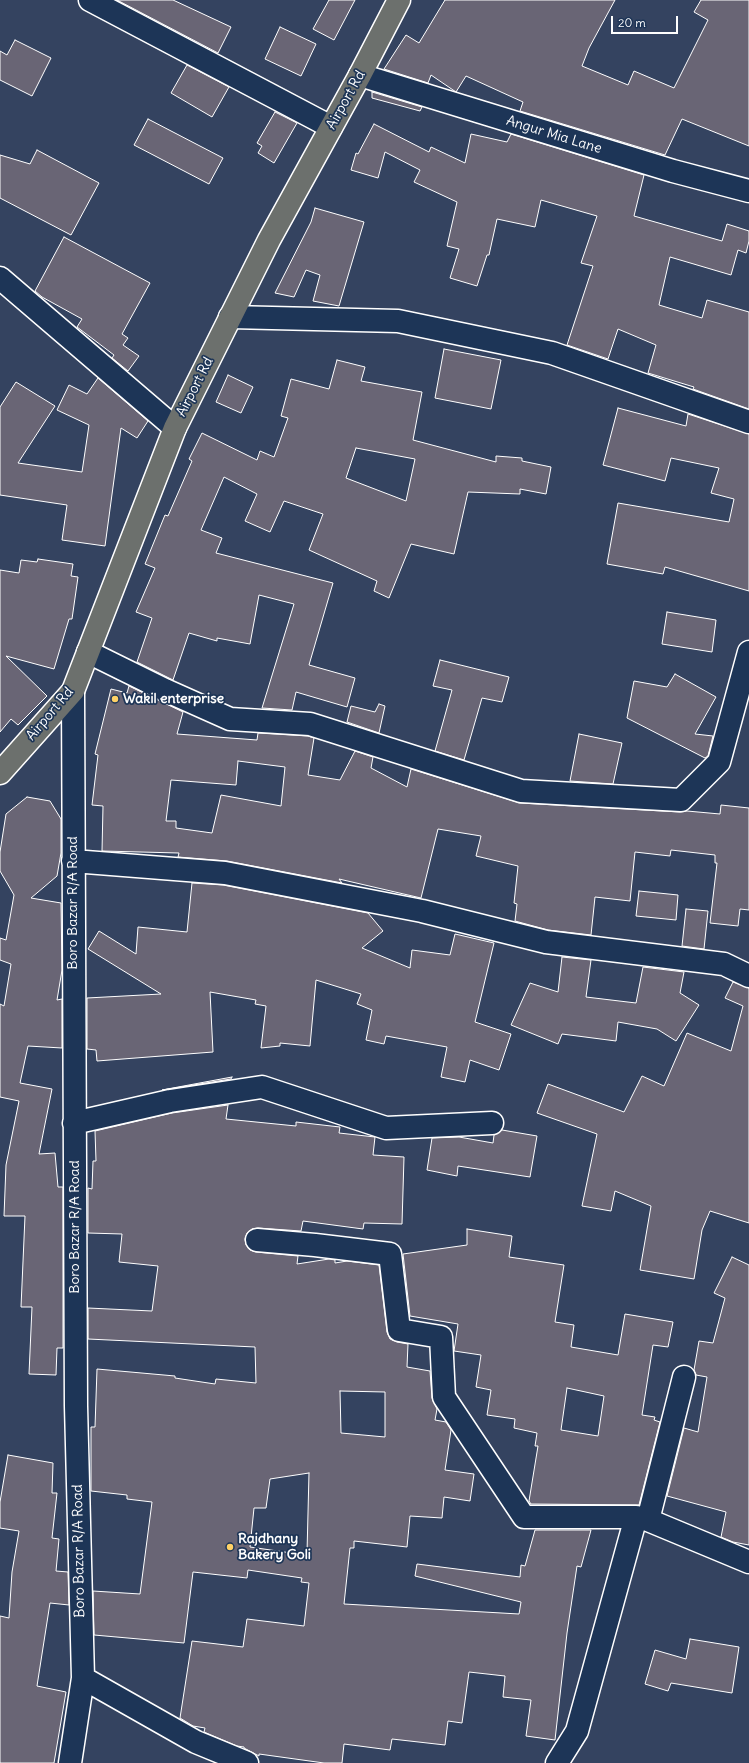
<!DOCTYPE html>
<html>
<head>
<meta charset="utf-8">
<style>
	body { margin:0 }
	#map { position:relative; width:749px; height:1763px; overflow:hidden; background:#344360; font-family:Delius,sans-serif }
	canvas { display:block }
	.scale { position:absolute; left:611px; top:16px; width:67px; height:18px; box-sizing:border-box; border:2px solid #fff; border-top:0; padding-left:5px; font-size:12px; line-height:14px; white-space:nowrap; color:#fff; -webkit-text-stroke:3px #1d3557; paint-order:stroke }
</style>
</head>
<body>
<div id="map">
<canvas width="749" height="1763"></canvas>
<div class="scale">20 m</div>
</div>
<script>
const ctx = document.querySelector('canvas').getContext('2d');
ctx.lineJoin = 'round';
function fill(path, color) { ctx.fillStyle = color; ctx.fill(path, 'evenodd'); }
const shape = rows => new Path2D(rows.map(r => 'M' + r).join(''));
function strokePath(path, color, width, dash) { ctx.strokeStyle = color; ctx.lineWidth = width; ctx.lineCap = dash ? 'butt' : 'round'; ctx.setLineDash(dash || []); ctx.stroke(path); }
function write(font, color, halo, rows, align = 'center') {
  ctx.font = font + ' Delius,sans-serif'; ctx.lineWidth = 3.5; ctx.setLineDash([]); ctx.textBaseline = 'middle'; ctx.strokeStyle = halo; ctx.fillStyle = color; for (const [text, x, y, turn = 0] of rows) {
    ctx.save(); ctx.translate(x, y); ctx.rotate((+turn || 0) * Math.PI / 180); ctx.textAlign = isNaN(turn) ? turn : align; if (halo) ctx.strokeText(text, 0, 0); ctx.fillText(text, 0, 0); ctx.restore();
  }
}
const building = shape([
	[117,0,173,0,231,27,218,53,117,0],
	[329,0,355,0,334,40,313,29,329,0],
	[445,0,615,0,589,48,582,66,628,85,634,71,674,88,708,20,694,12,701,0,749,0,749,146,682,119,665,155,520,111,523,102,466,76,456,92,431,75,428,83,384,69,406,35,419,43,445,0],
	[280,27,316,44,301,76,265,59,280,27],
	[15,40,51,58,32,96,0,80,0,51,7,55,15,40],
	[187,65,229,87,212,117,171,93,187,65],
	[372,92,422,107,420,111,372,98,372,92],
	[275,112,297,123,274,163,258,153,262,146,257,143,275,112],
	[148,119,223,158,209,184,134,145,148,119],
	[374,124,429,152,431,147,465,163,471,134,507,142,511,134,644,175,634,216,722,241,727,224,749,231,749,241,746,253,738,250,731,275,670,257,659,305,702,318,707,300,749,312,749,409,693,389,694,387,648,373,656,345,618,329,608,359,567,345,593,266,581,263,597,216,541,200,535,227,497,219,489,255,487,255,477,286,450,278,459,249,447,246,457,202,414,182,420,170,385,152,378,178,351,170,356,153,358,154,374,124],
	[37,150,99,183,71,235,0,198,0,155,30,164,37,150],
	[315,208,364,222,339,306,313,301,320,275,306,270,294,297,275,293,311,222,315,208],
	[64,237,150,283,122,334,128,338,123,345,139,356,128,371,112,358,114,355,77,327,82,319,42,297,35,291,64,237],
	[444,349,501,360,491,409,435,398,444,349],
	[337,360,365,367,361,381,422,392,413,440,496,462,496,456,522,458,522,461,551,467,546,494,520,489,520,494,468,492,454,554,411,544,389,598,374,591,377,581,309,550,323,514,284,501,270,532,245,521,257,494,224,477,201,530,222,538,216,553,333,583,309,665,355,678,347,707,296,692,292,710,262,708,294,604,259,595,250,644,217,638,217,641,189,633,173,680,137,662,152,618,136,612,155,568,145,564,165,515,168,516,192,461,189,459,202,433,257,460,260,451,274,457,288,418,281,416,291,379,329,389,337,360],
	[356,448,415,459,406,501,346,478,356,448],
	[228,375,253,387,241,413,216,402,228,375],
	[98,378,148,421,137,438,121,428,105,546,62,540,67,505,0,495,0,407,16,382,55,406,18,463,82,472,89,425,57,410,69,385,87,394,98,378],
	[618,408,686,426,688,414,749,434,749,591,665,567,663,574,607,564,618,503,729,522,734,499,711,493,719,468,671,458,665,481,603,465,618,408],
	[38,559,73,564,71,576,78,577,72,619,69,619,54,669,6,656,47,696,18,725,11,719,0,732,0,570,19,573,21,560,37,562,38,559],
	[667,612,716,620,712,652,662,644,667,612],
	[440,660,509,677,502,702,482,698,464,760,435,751,452,690,433,686,440,660],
	[675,674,716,697,695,734,713,736,708,756,705,758,627,718,634,681,667,687,675,674],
	[129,686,183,712,177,734,257,740,258,733,308,736,314,738,308,775,340,780,355,751,373,757,371,768,407,787,411,769,520,803,680,812,687,811,720,814,721,805,749,808,749,910,740,909,738,926,710,923,717,863,715,863,715,855,671,850,670,856,635,852,630,901,595,897,591,935,548,930,515,921,517,904,514,903,518,866,476,856,481,836,438,829,421,898,339,879,342,883,227,861,178,857,179,853,102,851,103,806,92,805,98,755,95,754,111,689,127,693,129,686],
	[238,761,285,767,281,806,221,795,212,833,176,828,176,821,166,821,171,780,236,785,238,761],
	[379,704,385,706,379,733,347,722,351,706,375,712,379,704],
	[579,734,622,743,613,784,570,781,579,734],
	[27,797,50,801,61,819,61,853,57,876,31,898,61,903,62,970,57,1000,62,999,62,1048,28,1046,20,1083,52,1089,39,1154,55,1153,58,1187,63,1187,63,1348,57,1348,56,1375,29,1374,32,1307,21,1307,25,1216,4,1216,6,1165,19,1101,0,1097,0,1004,4,1006,11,964,0,960,0,938,6,940,14,895,0,871,0,852,6,814,27,797],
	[192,883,223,885,368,913,383,931,362,948,410,968,412,950,450,955,455,934,494,943,475,1022,511,1034,499,1070,470,1060,465,1082,441,1077,447,1047,386,1036,384,1044,366,1040,372,1010,357,1004,361,994,316,980,310,1046,280,1043,280,1046,261,1048,266,1006,255,1004,256,1000,210,992,213,1052,97,1061,96,1050,87,1049,87,998,161,994,88,949,99,931,136,954,138,927,187,932,192,883],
	[639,891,678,895,676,920,636,916,639,891],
	[686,909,708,911,704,949,682,946,686,909],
	[562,957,591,960,586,997,636,1003,643,967,684,972,680,993,699,1005,676,1041,657,1029,618,1022,616,1041,562,1034,558,1044,511,1025,530,983,558,992,562,957],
	[733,982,749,988,749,1223,710,1211,702,1230,694,1279,640,1270,651,1206,615,1191,611,1211,582,1206,597,1134,537,1113,548,1084,624,1112,642,1076,664,1086,687,1033,731,1051,743,1006,725,998,733,982],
	[232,1077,231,1079,162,1090,232,1077],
	[228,1105,226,1119,296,1126,296,1122,340,1127,339,1133,375,1137,373,1155,404,1157,402,1224,364,1223,363,1229,303,1221,301,1231,258,1228,252,1229,247,1233,245,1239,246,1245,250,1250,256,1252,298,1256,297,1264,329,1259,335,1260,335,1263,347,1261,379,1265,387,1332,390,1339,397,1342,408,1344,407,1367,430,1371,432,1398,437,1409,435,1420,446,1422,451,1430,445,1470,474,1474,470,1501,444,1497,442,1518,410,1516,407,1547,354,1541,354,1548,350,1548,344,1604,519,1614,521,1602,415,1576,417,1564,520,1577,521,1565,525,1566,535,1530,591,1530,581,1567,577,1566,567,1633,555,1740,526,1736,531,1700,503,1697,505,1676,469,1672,462,1723,448,1721,445,1745,392,1739,390,1750,344,1744,342,1763,324,1763,259,1754,259,1756,244,1748,244,1747,237,1746,204,1732,205,1728,193,1726,180,1718,192,1641,243,1647,247,1619,304,1626,309,1583,301,1582,302,1578,248,1570,247,1578,193,1572,184,1643,94,1635,93,1591,140,1594,152,1502,127,1499,127,1495,91,1491,91,1427,95,1427,97,1369,175,1376,175,1378,215,1384,216,1379,256,1383,255,1347,88,1339,88,1308,152,1311,158,1266,119,1262,122,1234,88,1233,88,1188,92,1189,93,1161,96,1161,95,1131,172,1113,228,1105],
	[340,1391,385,1392,385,1437,341,1433,340,1391],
	[309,1473,307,1553,305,1552,305,1555,250,1547,254,1508,266,1508,270,1479,309,1473],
	[502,1130,537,1136,530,1177,458,1166,457,1176,427,1170,432,1138,459,1137,493,1143,494,1135,502,1130],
	[467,1229,512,1236,509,1257,564,1265,555,1322,574,1325,571,1347,618,1355,625,1314,673,1322,668,1347,653,1345,642,1415,655,1417,654,1420,660,1422,639,1505,531,1504,529,1501,538,1446,535,1446,537,1433,514,1428,515,1419,487,1415,491,1390,476,1387,481,1355,454,1351,458,1324,410,1316,403,1254,467,1245,467,1229],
	[567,1388,604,1396,598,1436,561,1430,567,1388],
	[732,1257,749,1265,749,1545,733,1542,721,1537,726,1512,667,1496,684,1428,698,1432,707,1377,696,1375,694,1370,699,1341,713,1343,725,1298,714,1293,732,1257],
	[8,1455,53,1463,52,1493,57,1493,52,1538,59,1539,56,1571,68,1572,69,1605,50,1603,37,1686,66,1692,54,1763,0,1763,0,1616,9,1618,12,1572,19,1531,0,1528,0,1502,8,1455],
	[690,1639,739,1647,732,1693,671,1683,668,1691,645,1684,655,1650,686,1659,690,1639]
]);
fill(building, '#696575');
strokePath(building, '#fff', 1);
const minor = shape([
	[90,0,331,127],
	[360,75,673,171,749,191],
	[0,278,175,428],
	[230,317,398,321,552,353,749,422],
	[88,652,165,690,230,719,310,724,521,791,681,800,719,762,749,652],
	[73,861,225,873,422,911,546,942,724,964,749,976],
	[74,1123,170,1101,262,1087,386,1128,492,1123],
	[257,1240,315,1245,390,1254,399,1330,441,1337,444,1397,524,1517,636,1517,648,1520,749,1562],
	[648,1520,684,1377],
	[83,1678,196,1742,247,1763],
	[70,1763,83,1678,76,1406,73,691],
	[557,1763,577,1731,636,1517]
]);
const major = shape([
	[0,773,73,691,175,428,269,240,360,75,399,0]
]);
strokePath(minor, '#fff', 25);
strokePath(major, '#fff', 25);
strokePath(minor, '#1d3557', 22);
strokePath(major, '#6c706d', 22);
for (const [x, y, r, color] of [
	[115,699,4,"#ffd166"],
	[230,1547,4,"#ffd166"]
]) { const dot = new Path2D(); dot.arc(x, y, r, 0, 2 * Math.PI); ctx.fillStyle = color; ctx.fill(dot); strokePath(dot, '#1d3557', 1.5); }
write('14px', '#fff', '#1d3557', [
	["Airport Rd",346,100,-61],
	["Angur Mia Lane",554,135,17],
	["Airport Rd",195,387,-63],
	["Airport Rd",50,714,-50],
	["Boro Bazar R/A Road",73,903,-90],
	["Boro Bazar R/A Road",75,1227,-90],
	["Boro Bazar R/A Road",79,1551,-91]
]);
write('bold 14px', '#fff', '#1d3557', [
	["Wakil enterprise",123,699],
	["Rajdhany",238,1539],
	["Bakery Goli",238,1555]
], 'left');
</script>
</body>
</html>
